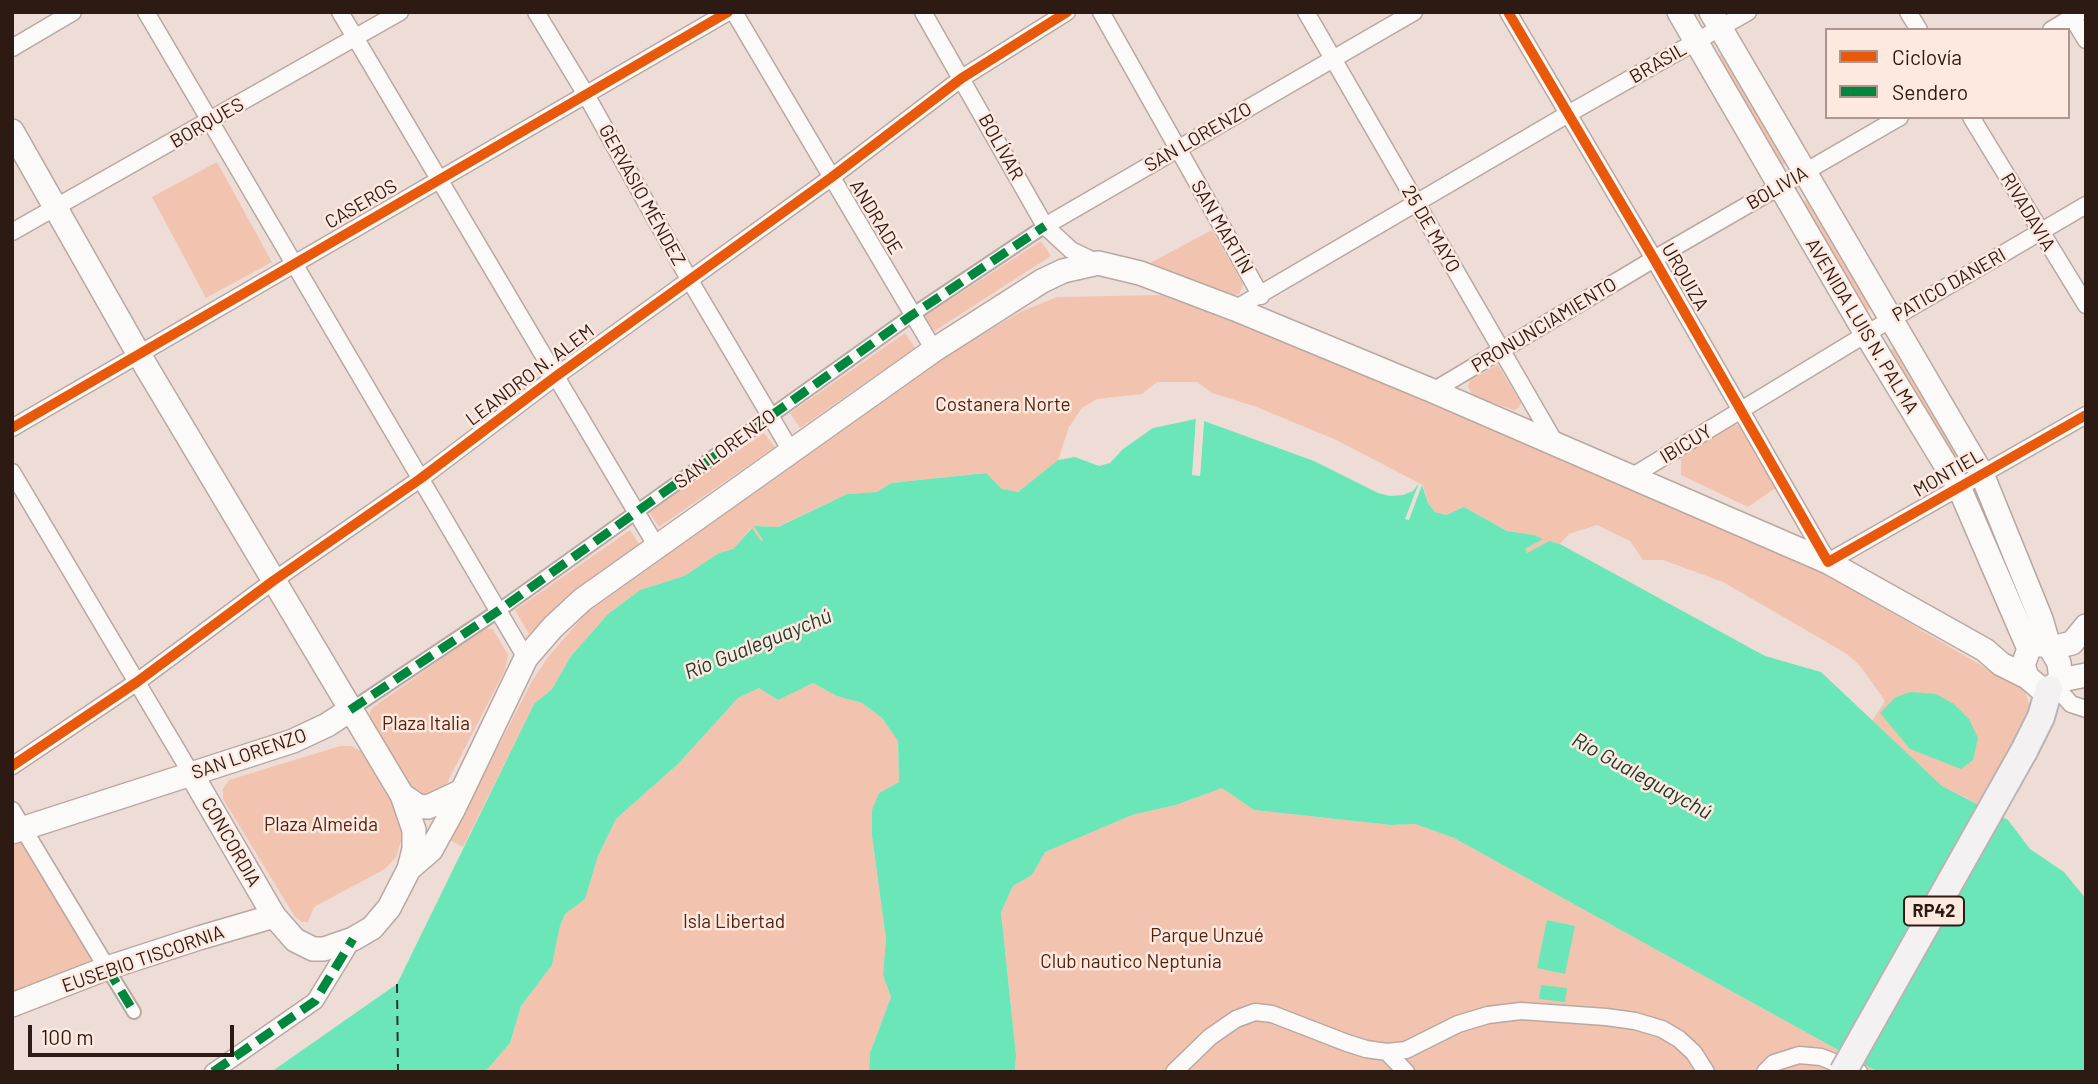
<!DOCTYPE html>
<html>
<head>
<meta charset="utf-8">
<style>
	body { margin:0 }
	#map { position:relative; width:2098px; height:1084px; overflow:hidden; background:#eeddd7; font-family:Barlow,sans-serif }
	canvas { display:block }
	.frame { position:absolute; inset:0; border:14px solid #2c1a13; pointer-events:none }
	.legend { position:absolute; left:1825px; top:28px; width:245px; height:91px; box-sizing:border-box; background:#fee9e0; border:2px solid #aa968e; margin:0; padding:9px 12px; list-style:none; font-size:21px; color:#2c1a13 }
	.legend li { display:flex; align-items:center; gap:14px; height:35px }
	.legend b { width:35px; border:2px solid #aa968e }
	.scale { position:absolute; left:28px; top:1025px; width:206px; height:32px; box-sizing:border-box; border:4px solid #2c1a13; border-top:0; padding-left:9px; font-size:21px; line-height:24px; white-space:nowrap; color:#2c1a13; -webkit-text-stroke:5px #fee9e0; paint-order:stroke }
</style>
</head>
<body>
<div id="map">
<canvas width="2098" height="1084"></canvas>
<div class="frame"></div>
<ul class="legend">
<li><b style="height:9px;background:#e8590c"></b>Ciclovía</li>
<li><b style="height:9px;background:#00873e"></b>Sendero</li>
</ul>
<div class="scale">100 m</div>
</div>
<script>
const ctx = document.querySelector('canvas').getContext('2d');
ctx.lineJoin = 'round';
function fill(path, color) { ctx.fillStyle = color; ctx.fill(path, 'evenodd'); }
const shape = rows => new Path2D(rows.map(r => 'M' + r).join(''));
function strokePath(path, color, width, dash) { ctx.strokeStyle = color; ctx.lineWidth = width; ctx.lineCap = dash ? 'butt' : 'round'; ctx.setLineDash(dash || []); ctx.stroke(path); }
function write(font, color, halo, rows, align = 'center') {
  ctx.font = font + ' Barlow,sans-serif'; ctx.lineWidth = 5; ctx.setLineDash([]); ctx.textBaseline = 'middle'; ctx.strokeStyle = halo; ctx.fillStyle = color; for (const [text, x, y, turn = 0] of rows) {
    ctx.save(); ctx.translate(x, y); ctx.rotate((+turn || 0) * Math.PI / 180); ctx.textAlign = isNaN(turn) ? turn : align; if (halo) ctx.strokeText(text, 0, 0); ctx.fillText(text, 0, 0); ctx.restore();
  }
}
fill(shape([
	[1725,53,1788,162,1779,167,1715,58],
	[217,162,272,262,206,298,152,197],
	[1810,198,1874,307,1864,312,1801,203],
	[1212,230,1243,284,1239,294,1234,295,1150,263],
	[1041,241,1051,256,933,332,923,317],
	[1162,295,1312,349,1805,562,2025,691,2032,712,1982,806,1942,786,1872,721,1885,701,1861,667,1847,654,1723,582,1663,560,1643,560,1630,541,1597,525,1569,534,1560,544,1549,541,1527,553,1525,549,1542,539,1534,535,1507,531,1464,507,1446,515,1435,512,1428,503,1423,485,1334,439,1254,406,1212,393,1197,382,1157,382,1142,394,1097,399,1082,408,1069,427,1058,460,1018,492,1002,489,985,473,891,483,877,492,847,494,777,527,755,526,763,540,760,542,751,528,733,549,719,553,684,576,640,590,608,614,571,656,552,689,534,704,463,847,450,840,532,681,548,657,586,613,950,354,1020,312,1057,297],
	[905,333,915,348,800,428,790,413],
	[1897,346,1960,455,1951,461,1887,352],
	[1498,365,1521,403,1519,408,1514,410,1473,396,1468,387,1470,380],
	[1733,424,1742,426,1777,487,1748,507,1681,475,1681,455],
	[764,433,775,447,659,527,649,512],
	[630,530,640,545,567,596,529,634,515,610],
	[485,628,493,629,508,655,505,670,446,785,438,793,428,798,421,796,414,790,370,718,370,712,372,708],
	[813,683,837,696,862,703,882,718,898,741,899,782,879,793,872,836,886,939,883,975,891,997,870,1053,869,1072,485,1072,510,1043,521,1006,552,965,560,926,565,914,585,898,598,856,616,819,678,764,738,698,759,688,778,700],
	[340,746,351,746,361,751,369,761,396,806,401,820,402,838,396,857,385,869,314,907,308,922,302,922,295,917,223,799,223,789,229,780],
	[1222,788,1254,810,1391,825,1415,824,1454,838,1878,1072,1015,1072,1016,1055,1001,911,1013,886,1032,875,1044,852,1132,815,1176,805],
	[22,842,91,953,89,969,12,995,12,846]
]), '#f2c4b0');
fill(shape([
	[1196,419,1193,475,1200,475,1204,421,1314,461,1378,493,1390,496,1403,495,1413,491,1419,483,1405,519,1409,520,1422,485,1428,503,1435,512,1446,515,1464,507,1507,531,1534,535,1543,539,1525,549,1527,553,1549,541,1560,544,1765,656,1821,672,1942,786,2008,820,2030,849,2064,872,2086,899,2086,1072,1878,1072,1454,838,1415,824,1391,825,1254,810,1222,788,1176,805,1132,815,1045,852,1032,875,1013,886,1001,912,1016,1055,1015,1072,869,1072,870,1053,891,997,883,975,886,939,872,836,872,810,879,793,899,782,898,741,882,718,862,703,837,696,813,683,778,700,759,688,738,698,678,764,616,819,598,856,585,899,565,914,560,926,552,965,521,1006,510,1043,485,1072,271,1072,397,984,534,704,552,689,571,656,608,614,640,590,684,576,719,553,733,549,752,528,761,541,763,540,754,526,778,527,847,494,877,492,891,483,986,473,1002,489,1018,492,1058,460,1075,457,1099,466,1110,463,1123,449,1153,428],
	[1911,692,1936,694,1954,704,1969,719,1978,738,1973,760,1961,769,1910,749,1880,713,1896,697],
	[1547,920,1575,926,1565,974,1537,968],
	[1541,985,1567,988,1565,1002,1539,999]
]), '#6be6b8');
fill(shape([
	[1196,419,1200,420,1196,472,1200,420,1204,421,1200,476,1192,475]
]), '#eeddd7');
strokePath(shape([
	[397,984,398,1072]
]), '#203b2f', 2, [9, 7]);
const pedestrian = shape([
	[350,710,498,611,912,315,1045,226],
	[107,968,134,1012]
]);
const minor = shape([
	[146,12,526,658],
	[340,12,657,547],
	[536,12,585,93,689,279,791,451],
	[734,12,934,350],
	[923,12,1045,226,1071,250,1098,263],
	[1101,12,1261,296],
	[1306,12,1557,446],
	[1508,12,1654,259,1828,562,2086,415],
	[1908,12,1919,30],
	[2069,12,2086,40],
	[2051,30,2081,12],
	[12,48,73,12],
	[1971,117,2086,305],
	[1045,226,1414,12],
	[12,232,400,12],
	[1235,309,1568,114,1748,12],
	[1433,391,1654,259,1900,117],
	[12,428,728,12],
	[12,472,192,775],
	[1631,477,1866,334,2086,205],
	[2055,686,2071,704,2086,709],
	[12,766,137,682,273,581,420,479,555,377,832,177,962,78,1067,12],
	[12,810,107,968],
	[1387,1052,1406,1072],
	[213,1072,315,1001,353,939],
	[1174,1072,1210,1037,1236,1019,1255,1012,1272,1014,1347,1043,1366,1049,1387,1052,1406,1050,1458,1024,1488,1015,1521,1011,1606,1017,1635,1021,1662,1029,1679,1039,1694,1053,1706,1072],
	[1765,1072,1774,1063,1799,1055,1821,1057,1859,1072]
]);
const secondary = shape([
	[1679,12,1866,334,1959,487,2029,649],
	[1711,12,1982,474,2041,619,2049,646,2059,663,2061,680,2049,689,2040,688,2027,677,2023,665,2029,649,2035,644,2049,646],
	[12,131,138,353,402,795,414,830,414,849,409,869],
	[2052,648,2072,643,2086,626],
	[2061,680,2086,675],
	[192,775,274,916,295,940,313,949,324,949,353,939,372,928,389,908,409,869,431,850,453,810,526,658,553,627,582,600,934,350,1042,281,1063,271,1098,263,1140,273,1235,309,1433,391,1828,562,1985,650,2001,664,2027,677],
	[402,795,418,806,428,807,460,792],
	[12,832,293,741,327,725,350,710],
	[12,1005,107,968,199,938,274,916]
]);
const primary = shape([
	[2024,751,2041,717,2049,689]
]);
strokePath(pedestrian, '#b8a8a2', 16);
strokePath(minor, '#b8a8a2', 19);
strokePath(secondary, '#b8a8a2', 26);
strokePath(primary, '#bbb2b4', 30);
strokePath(pedestrian, '#fcfaf9', 12);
strokePath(minor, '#fcfaf9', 16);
strokePath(secondary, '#fcfaf9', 23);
strokePath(primary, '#f3f1f2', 26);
const primaryBridge = shape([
	[1843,1072,2024,751]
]);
strokePath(primaryBridge, '#bbb2b4', 30, []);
strokePath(primaryBridge, '#f3f1f2', 26);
strokePath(shape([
	[350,710,498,611,912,315,1045,226],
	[107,968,134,1012],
	[213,1072,315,1001,353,939]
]), '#00873e', 9, [18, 9]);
strokePath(shape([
	[1508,12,1654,259,1828,562,2086,415],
	[12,428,728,12],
	[12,766,137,682,273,581,420,479,555,377,832,177,962,78,1067,12]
]), '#e8590c', 10);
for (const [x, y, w] of [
	[1934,911,60]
]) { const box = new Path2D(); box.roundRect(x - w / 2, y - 14.5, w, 29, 5); ctx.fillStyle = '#fee9e0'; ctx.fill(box); strokePath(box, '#2c1a13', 2); }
write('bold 18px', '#2c1a13', null, [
	["RP42",1934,911]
]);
write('19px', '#2c1a13', '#fee9e0', [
	["BRASIL",1658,63,-30],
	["BORQUES",207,123,-30],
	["SAN LORENZO",1198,137,-30],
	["BOLÍVAR",1001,147,61],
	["BOLIVIA",1777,188,-30],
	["GERVASIO MÉNDEZ",642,195,61],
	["CASEROS",361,204,-30],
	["RIVADAVIA",2028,212,59],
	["ANDRADE",876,217,59],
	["SAN MARTÍN",1222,227,60],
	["25 DE MAYO",1431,229,60],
	["URQUIZA",1685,277,60],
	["PATICO DANERI",1949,285,-30],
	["PRONUNCIAMIENTO",1544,325,-31],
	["AVENIDA LUIS N. PALMA",1862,326,59],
	["LEANDRO N. ALEM",530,375,-37],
	["IBICUY",1686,444,-31],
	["SAN LORENZO",725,449,-36],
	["MONTIEL",1948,473,-30],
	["SAN LORENZO",249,754,-19],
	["CONCORDIA",231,842,60],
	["EUSEBIO TISCORNIA",143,959,-19]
]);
write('19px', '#53230d', '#fee9e0', [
	["Costanera Norte",1003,405],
	["Plaza Italia",426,724],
	["Plaza Almeida",321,825],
	["Isla Libertad",734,922],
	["Parque Unzué",1207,936],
	["Club nautico Neptunia",1131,962]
]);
write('italic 21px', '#203b2f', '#fee9e0', [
	["Río Gualeguaychú",758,644,-22],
	["Río Gualeguaychú",1642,776,29]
]);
</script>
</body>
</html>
